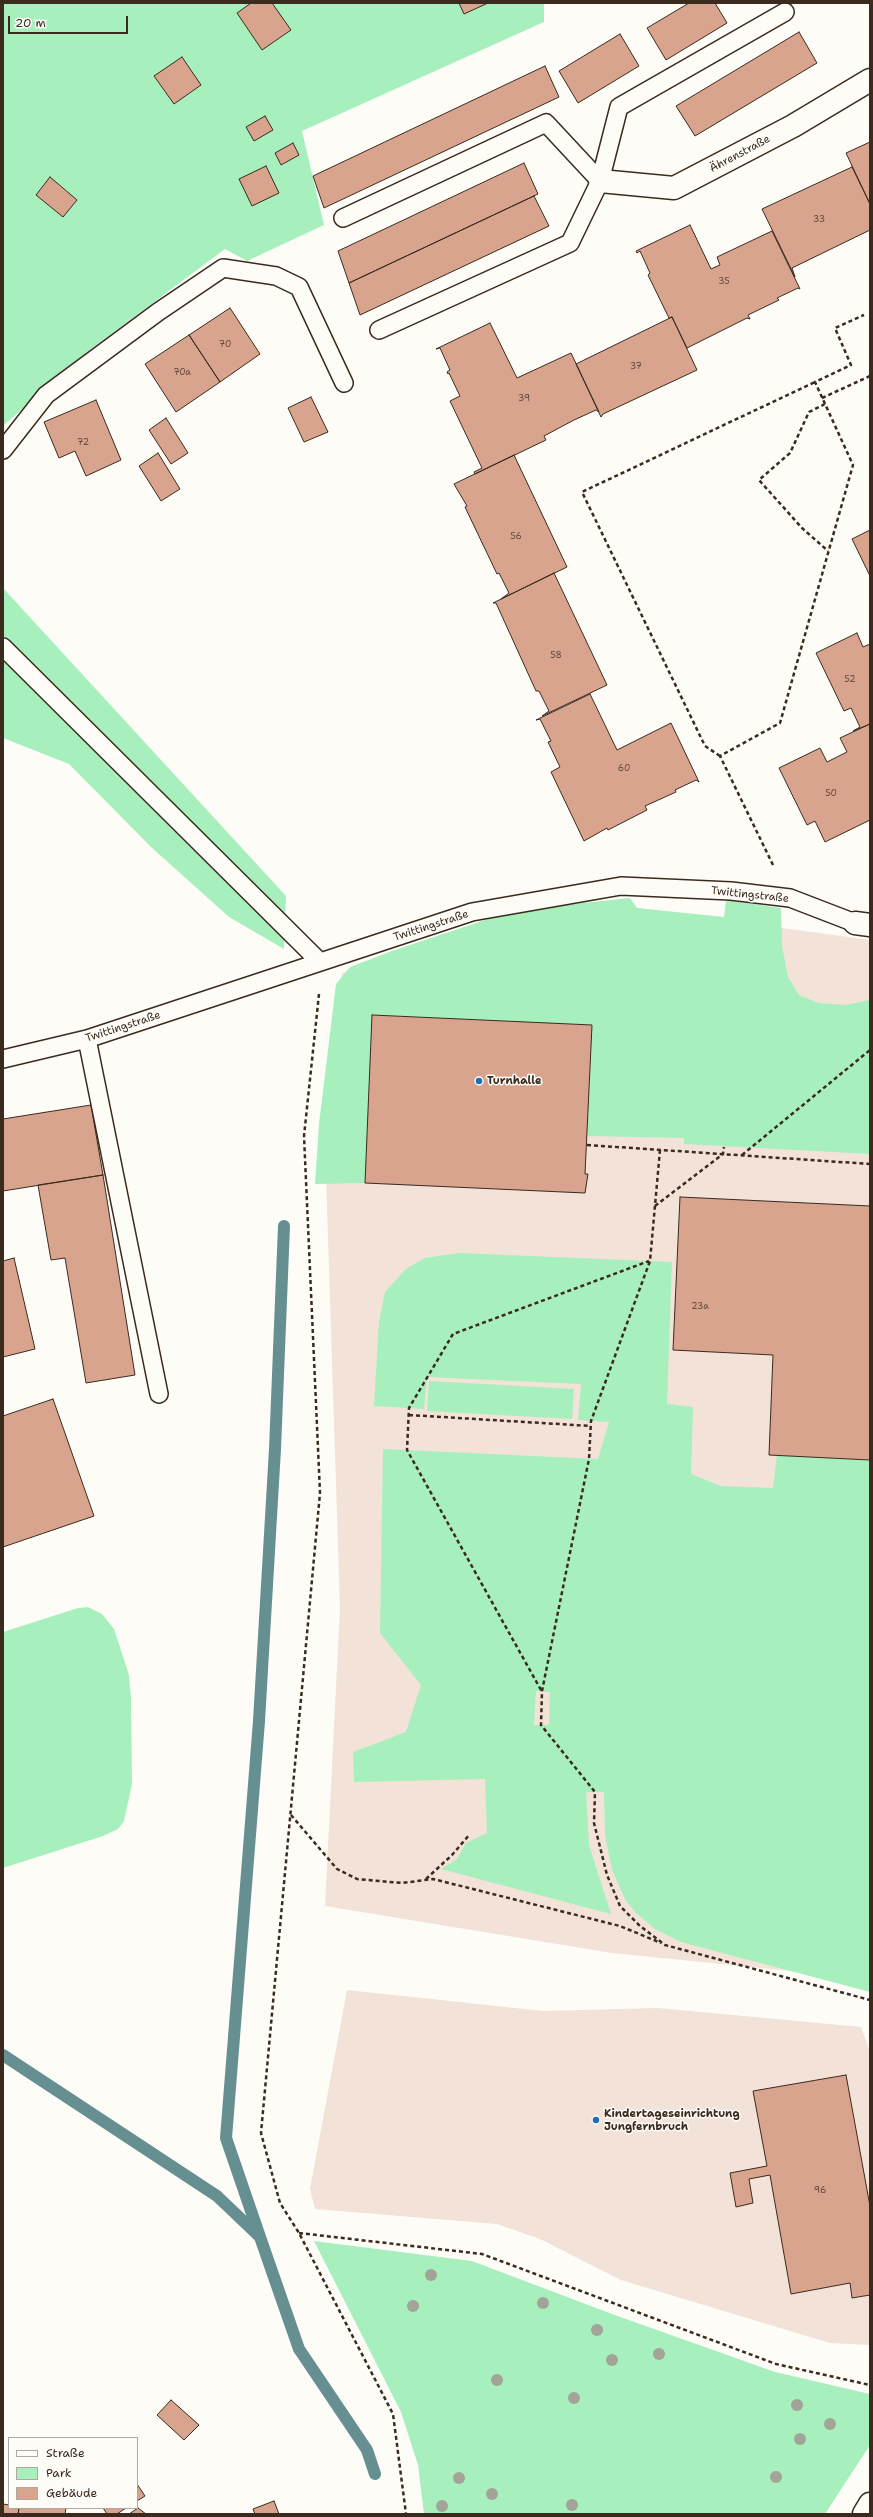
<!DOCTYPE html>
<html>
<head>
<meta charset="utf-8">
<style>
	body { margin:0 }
	#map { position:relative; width:873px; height:2517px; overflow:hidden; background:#fdfcf7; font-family:"Shantell Sans",sans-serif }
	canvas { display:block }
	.frame { position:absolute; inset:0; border:4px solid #3b2a1e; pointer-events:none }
	.legend { position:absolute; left:8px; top:2437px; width:130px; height:72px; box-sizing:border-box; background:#fdfcf7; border:1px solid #afa8a0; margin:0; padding:5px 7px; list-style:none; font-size:12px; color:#3b2a1e }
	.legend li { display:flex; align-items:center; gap:8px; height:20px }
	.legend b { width:20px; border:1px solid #afa8a0 }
	.scale { position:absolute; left:8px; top:16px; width:120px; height:18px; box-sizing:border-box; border:2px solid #3b2a1e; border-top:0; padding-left:5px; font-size:12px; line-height:14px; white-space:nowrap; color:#3b2a1e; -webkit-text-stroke:3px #fdfcf7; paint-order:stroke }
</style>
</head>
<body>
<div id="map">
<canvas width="873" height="2517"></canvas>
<div class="frame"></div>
<ul class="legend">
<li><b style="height:5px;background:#fdfcf7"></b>Straße</li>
<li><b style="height:11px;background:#a7f0bd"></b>Park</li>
<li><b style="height:11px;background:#d9a48e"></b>Gebäude</li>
</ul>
<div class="scale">20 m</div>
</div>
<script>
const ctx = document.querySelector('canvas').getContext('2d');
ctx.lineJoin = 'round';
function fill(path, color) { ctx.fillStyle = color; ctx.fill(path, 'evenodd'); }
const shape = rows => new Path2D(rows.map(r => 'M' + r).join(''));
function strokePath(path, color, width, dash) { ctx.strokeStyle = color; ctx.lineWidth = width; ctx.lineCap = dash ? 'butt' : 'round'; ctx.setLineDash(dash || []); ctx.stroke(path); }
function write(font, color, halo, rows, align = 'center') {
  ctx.font = font + ' "Shantell Sans",sans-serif'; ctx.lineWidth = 3; ctx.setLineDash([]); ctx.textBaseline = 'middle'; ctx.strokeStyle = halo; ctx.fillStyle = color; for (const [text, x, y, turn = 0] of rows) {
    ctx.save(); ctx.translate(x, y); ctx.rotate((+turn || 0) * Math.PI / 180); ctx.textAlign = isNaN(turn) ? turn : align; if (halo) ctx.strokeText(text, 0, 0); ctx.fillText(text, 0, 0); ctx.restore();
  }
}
fill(shape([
	[615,905,870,940,870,1979,612,1953,325,1906,340,1608,326,1176,342,973],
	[347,1990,543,2011,658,2008,861,2027,870,2052,870,2345,830,2343,621,2280,540,2239,497,2224,315,2209,310,2189]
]), '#f2e2d8');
fill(shape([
	[3,3,544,3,544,22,302,131,324,225,247,261,225,249,87,352,3,426],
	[3,588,286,896,284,949,229,917,151,847,69,764,3,738],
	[630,898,637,908,724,917,726,900,781,908,782,946,788,977,799,995,818,1003,845,1005,870,1000,870,1154,684,1144,684,1138,587,1136,592,1025,373,1015,365,1183,315,1184,319,1124,336,984,350,967,392,951,488,919,535,908],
	[459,1253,672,1262,667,1404,693,1407,691,1474,721,1486,773,1488,777,1455,870,1460,870,1992,681,1942,655,1929,636,1913,625,1899,612,1870,605,1835,604,1792,586,1792,589,1845,611,1914,441,1869,457,1859,466,1843,487,1833,485,1779,354,1782,353,1752,406,1732,421,1685,380,1633,383,1449,598,1459,609,1422,578,1420,581,1384,427,1377,424,1409,374,1406,379,1322,385,1292,406,1269,425,1258],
	[536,1691,550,1692,549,1725,534,1725],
	[429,1381,574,1389,572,1419,427,1411],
	[88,1607,102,1614,114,1629,129,1675,131,1699,132,1784,124,1821,118,1829,103,1836,3,1868,3,1632,78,1608],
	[314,2241,472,2261,612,2314,775,2372,870,2394,870,2445,825,2514,424,2514,418,2465,401,2412]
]), '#a7f0bd');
strokePath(shape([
	[3,2055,217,2196,260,2237,299,2349,367,2450,375,2474],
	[260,2237,226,2138,259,1721,275,1449,284,1226]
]), '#668f92', 12);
const building = shape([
	[251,3,272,3,291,30,262,50,237,13,251,3],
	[459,3,488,3,464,14,459,3],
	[689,3,715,3,727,23,666,60,647,28,689,3],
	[799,32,817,63,695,136,676,106,799,32],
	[620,34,639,66,578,103,559,71,620,34],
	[182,57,201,85,174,104,154,76,182,57],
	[545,66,559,97,324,208,313,176,545,66],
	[265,116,273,130,254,141,246,127,265,116],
	[870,142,870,204,846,153,870,142],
	[293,143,299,155,281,165,275,153,293,143],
	[524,163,538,194,349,283,338,251,524,163],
	[266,166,279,193,252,206,239,179,266,166],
	[852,167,870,204,870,230,792,268,795,277,762,209,852,167],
	[50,177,77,200,63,217,36,195,50,177],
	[534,196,549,226,360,315,349,283,534,196],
	[690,225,711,269,720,265,717,257,772,231,800,289,798,288,777,298,779,300,748,315,750,319,747,318,687,348,672,317,669,318,648,275,650,273,640,251,637,253,636,251,690,225],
	[230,308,260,354,220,382,189,335,230,308],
	[672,317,697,370,603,414,601,417,576,364,672,317],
	[490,323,517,378,571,353,599,412,596,410,574,420,544,436,546,440,475,474,474,472,482,468,450,401,460,396,449,373,448,374,447,372,450,370,440,348,436,349,490,323],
	[189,335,220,382,176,412,145,364,189,335],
	[311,397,328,432,304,442,288,408,311,397],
	[96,400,121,460,86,476,75,451,59,458,44,422,96,400],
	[166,418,188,453,171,464,149,430,166,418],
	[158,453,180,489,161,501,139,466,158,453],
	[514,455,567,567,501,599,509,593,499,573,497,574,465,507,467,506,454,484,514,455],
	[870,530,870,576,852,539,870,530],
	[554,573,607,685,542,716,549,711,539,691,536,691,496,603,493,603,554,573],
	[857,633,863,647,870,644,870,724,853,731,860,727,851,708,844,711,816,653,857,633],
	[590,694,617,750,671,723,699,782,696,780,675,790,676,792,645,806,647,810,608,830,607,828,584,841,551,772,560,767,548,742,551,741,540,719,536,720,590,694],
	[870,724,870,820,825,842,815,821,807,825,779,768,820,748,827,762,847,752,840,738,870,724],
	[372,1015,592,1025,585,1174,588,1174,585,1193,365,1183,372,1015],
	[91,1105,103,1175,3,1191,3,1119,91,1105],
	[103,1175,135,1375,86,1383,65,1258,51,1260,38,1185,103,1175],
	[680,1197,870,1206,870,1460,769,1455,773,1355,673,1350,680,1197],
	[14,1258,35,1349,3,1357,3,1261,14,1258],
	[53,1399,94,1516,3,1547,3,1416,53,1399],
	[846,2075,870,2206,870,2295,852,2298,850,2283,791,2294,770,2175,749,2179,753,2203,736,2207,730,2173,767,2166,753,2091,846,2075],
	[171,2400,199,2425,184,2440,157,2415,171,2400],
	[137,2484,145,2496,137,2501,137,2484],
	[274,2501,279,2514,255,2514,253,2509,274,2501],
	[3,2504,9,2505,9,2508,19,2508,18,2514,3,2514,3,2504],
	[19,2508,66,2508,65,2514,18,2514,19,2508],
	[103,2508,126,2508,117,2514,107,2514,103,2508],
	[138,2508,146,2514,129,2514,138,2508]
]);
fill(building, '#d9a48e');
strokePath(building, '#3b2a1e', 1);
const service = shape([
	[343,218,546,123,600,181],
	[379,330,570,243,600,181,619,107,785,12],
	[3,450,46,395,158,312,223,268,276,276,299,287,344,383],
	[3,647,320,962],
	[87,1039,159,1394],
	[3,1059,87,1039,472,912,621,886,731,891,790,898,855,923]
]);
const minor = shape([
	[600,181,674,188,793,126,870,80],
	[855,923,870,925],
	[864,2514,870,2504]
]);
strokePath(service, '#3b2a1e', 20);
strokePath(minor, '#3b2a1e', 25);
strokePath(shape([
	[822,398,870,376],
	[825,404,809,412,790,453,759,480,802,528,828,551],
	[720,756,705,746,582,492,815,382],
	[773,865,720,756,780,723,853,465,815,382,851,365,835,328,864,315],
	[319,994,304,1136,320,1493,261,2133,280,2203,299,2233,393,2414,406,2514],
	[587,1145,870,1164],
	[660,1150,650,1261,591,1421,589,1459,542,1691,541,1725,595,1792,594,1823,607,1875,620,1906,640,1926,665,1945,870,2000],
	[742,1155,870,1050],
	[655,1206,723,1154,724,1147],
	[409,1415,591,1426],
	[541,1690,407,1450,409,1408,453,1334,649,1261],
	[291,1815,337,1869,357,1879,402,1883,433,1879,620,1926,661,1943],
	[426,1879,452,1855,470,1834],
	[299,2233,482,2254,776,2364,870,2385]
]), '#3b2a1e', 2.5, [4, 3]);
strokePath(service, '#fdfcf7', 17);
strokePath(minor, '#fdfcf7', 22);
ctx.fillStyle = '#a1a496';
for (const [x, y] of [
	[431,2275],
	[543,2303],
	[413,2306],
	[597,2330],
	[659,2354],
	[612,2360],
	[497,2380],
	[574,2398],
	[797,2405],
	[830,2424],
	[800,2439],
	[776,2477],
	[459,2478],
	[492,2494],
	[572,2505],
	[442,2506]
]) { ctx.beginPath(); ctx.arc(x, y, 6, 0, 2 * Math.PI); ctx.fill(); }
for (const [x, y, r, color] of [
	[479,1081,4,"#1f6fb2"],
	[596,2120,4,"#1f6fb2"]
]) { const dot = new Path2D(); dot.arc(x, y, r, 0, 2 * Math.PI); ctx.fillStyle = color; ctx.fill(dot); strokePath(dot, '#fdfcf7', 1.5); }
write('9px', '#62483a', null, [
	["33",819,220],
	["35",724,282],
	["70",225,345],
	["37",636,367],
	["70a",182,373],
	["39",524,399],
	["72",83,443],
	["56",516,537],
	["58",556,656],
	["52",850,680],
	["60",624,769],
	["50",831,794],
	["23a",700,1307],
	["96",820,2191]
]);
write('11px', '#3b2a1e', '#fdfcf7', [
	["Ährenstraße",740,154,-28],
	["Twittingstraße",750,895,6],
	["Twittingstraße",431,926,-18],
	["Twittingstraße",123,1027,-18]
]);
write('bold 11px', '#3b2a1e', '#fdfcf7', [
	["Turnhalle",487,1081],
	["Kindertageseinrichtung",604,2114],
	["Jungfernbruch",604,2127]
], 'left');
</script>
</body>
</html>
